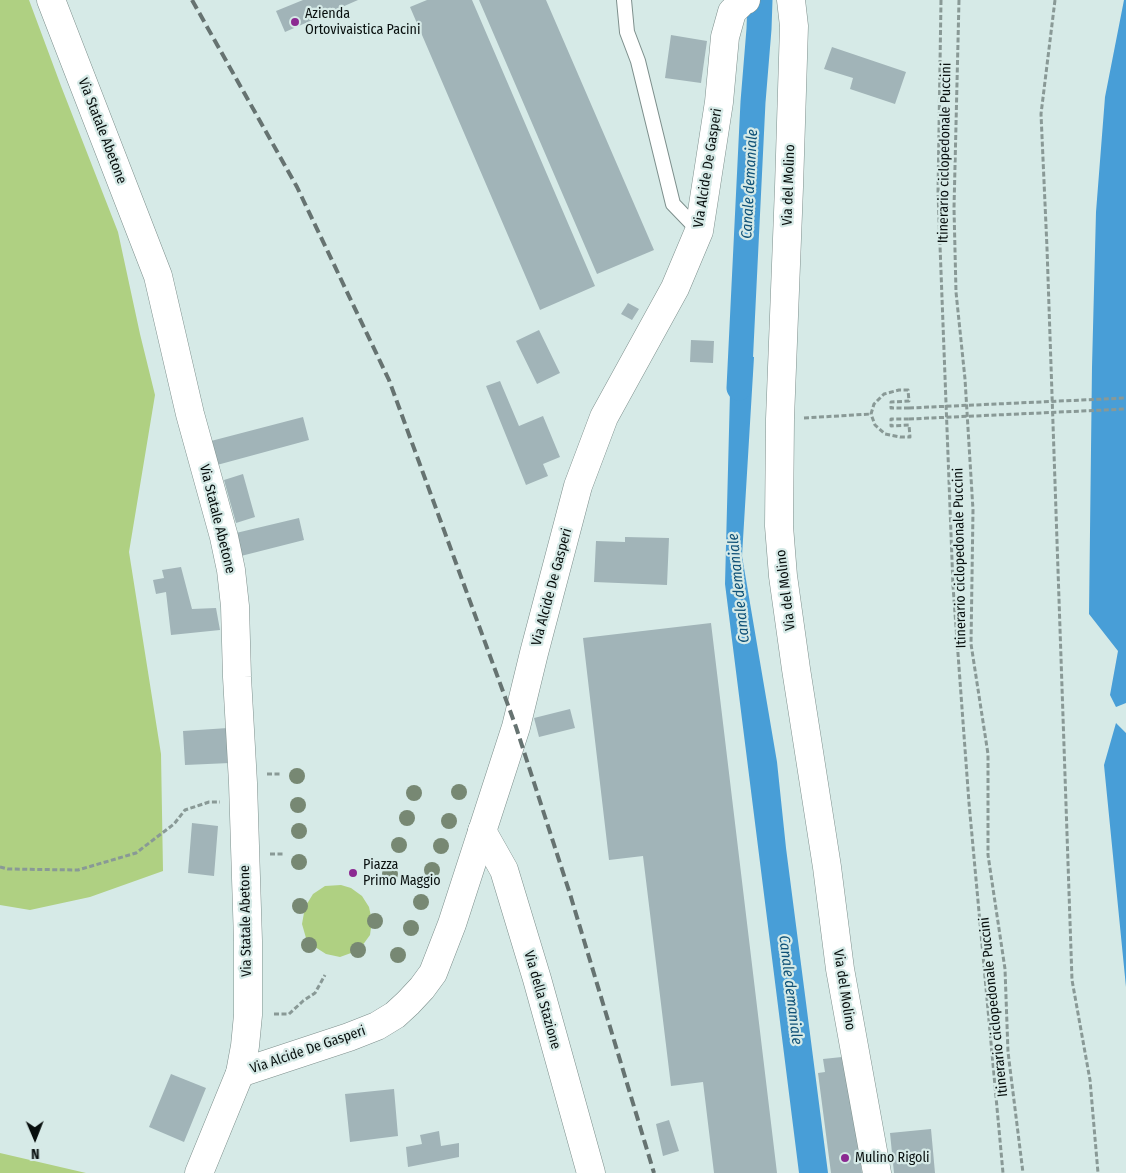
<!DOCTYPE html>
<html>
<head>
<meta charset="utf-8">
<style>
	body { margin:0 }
	#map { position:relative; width:1126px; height:1173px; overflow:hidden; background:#d6eae7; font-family:"Fira Sans Condensed",sans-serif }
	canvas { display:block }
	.north { position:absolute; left:10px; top:1113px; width:50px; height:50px; -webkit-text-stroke:4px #d6eae7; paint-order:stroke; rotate:179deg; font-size:14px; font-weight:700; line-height:20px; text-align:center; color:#080f0e }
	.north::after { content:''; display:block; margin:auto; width:18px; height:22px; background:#080f0e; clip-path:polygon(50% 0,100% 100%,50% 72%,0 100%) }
</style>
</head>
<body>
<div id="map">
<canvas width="1126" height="1173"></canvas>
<div class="north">N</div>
</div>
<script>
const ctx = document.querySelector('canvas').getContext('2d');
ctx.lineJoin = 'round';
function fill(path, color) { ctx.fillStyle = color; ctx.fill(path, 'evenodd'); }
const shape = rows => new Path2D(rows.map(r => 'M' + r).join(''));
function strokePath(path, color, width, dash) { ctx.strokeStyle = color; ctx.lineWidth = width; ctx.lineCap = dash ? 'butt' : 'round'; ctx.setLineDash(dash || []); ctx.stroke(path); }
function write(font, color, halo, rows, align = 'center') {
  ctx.font = font + ' "Fira Sans Condensed",sans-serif'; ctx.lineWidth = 4.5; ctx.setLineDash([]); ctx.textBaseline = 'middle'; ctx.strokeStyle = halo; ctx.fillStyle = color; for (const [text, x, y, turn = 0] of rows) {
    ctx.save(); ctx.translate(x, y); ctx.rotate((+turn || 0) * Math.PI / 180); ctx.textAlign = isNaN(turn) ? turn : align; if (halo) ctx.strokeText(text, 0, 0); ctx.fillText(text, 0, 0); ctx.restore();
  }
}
fill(shape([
	[0,0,29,0,61,86,118,232,140,334,155,395,129,552,161,754,163,871,90,897,30,910,0,905],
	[341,885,351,888,362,896,369,907,372,921,370,935,362,946,351,953,340,957,326,954,315,947,306,938,302,924,305,907,313,894,325,886],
	[0,1153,86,1173,0,1173]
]), '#afd082');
fill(shape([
	[1124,0,1126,0,1126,703,1116,707,1110,695,1118,651,1089,614,1092,367,1096,212,1105,97],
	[731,354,754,357,742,556,777,762,786,848,828,1173,799,1173,725,584],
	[1116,723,1126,733,1126,987,1104,765]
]), '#489ed7');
strokePath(shape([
	[739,388,753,102,759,29,760,0]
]), '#489ed7', 25);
fill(shape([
	[303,0,358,0,285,32,276,11],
	[427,0,472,0,595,286,540,310,410,7],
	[479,0,546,0,654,250,597,274],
	[671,35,707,41,701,83,665,78],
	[832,47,906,72,895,104,850,89,853,78,824,69],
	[628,303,639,309,632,320,621,314],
	[539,330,560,373,537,384,516,341],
	[691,340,714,341,713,363,690,362],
	[500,381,519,426,543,416,560,457,543,464,548,476,526,485,486,386],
	[303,417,309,440,217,465,211,441],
	[243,474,255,517,236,523,224,480],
	[299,518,304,540,241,556,236,533],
	[625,537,669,538,667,585,594,582,596,541,625,542],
	[181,567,192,609,216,608,220,630,171,635,166,592,156,594,153,580,164,578,162,570],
	[711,623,777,1173,714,1173,703,1082,671,1086,643,856,609,860,583,638],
	[570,709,575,728,539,737,534,718],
	[228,728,230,763,185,765,183,731],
	[192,823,218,826,214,876,188,873],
	[842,1057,859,1149,862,1173,831,1173,818,1073,825,1072,823,1059],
	[171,1074,206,1088,184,1142,149,1127],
	[394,1089,398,1136,350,1142,345,1094],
	[669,1120,679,1151,663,1156,656,1124],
	[931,1129,935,1173,894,1173,890,1133],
	[439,1131,441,1146,459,1143,459,1157,408,1167,406,1147,422,1144,420,1135]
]), '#a1b4b8');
const service = shape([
	[624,0,627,32,638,61,673,204,699,231]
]);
const minor = shape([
	[791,0,794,26,789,187,780,419,779,526,783,576,796,669,827,867,840,969,877,1173],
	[482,831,504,870,537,979,591,1173]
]);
const tertiary = shape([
	[240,1073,349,1037,377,1026,395,1015,408,1003,422,988,433,973,452,924,516,727,534,653,578,486,604,417,675,288,699,231,719,102,725,37,732,12,743,1,746,0]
]);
const secondary = shape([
	[51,0,158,276,190,414,224,537,231,570,235,606,237,677,243,783,248,941,248,1015,245,1046,240,1073,199,1173]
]);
strokePath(service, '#7d8f8c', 16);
strokePath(minor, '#7d8f8c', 29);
strokePath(tertiary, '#7d8f8c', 29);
strokePath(secondary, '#7d8f8c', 29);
strokePath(shape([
	[941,0,938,193,953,586,969,803,1003,1173],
	[959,0,954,208,956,292,965,379,973,510,971,644,988,754,988,855,1005,969,1008,1052,1023,1173],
	[1055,0,1041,114,1047,248,1072,980,1090,1080,1098,1173],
	[909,408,891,408,891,402,909,401,908,390,899,390,884,394,874,404,871,414,875,425,885,434,900,437,910,437,909,425,891,426,891,419,909,419],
	[804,418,871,414],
	[267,774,280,774],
	[270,854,283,854],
	[0,867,8,869,78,870,136,853,174,824,185,810,209,802,220,802],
	[274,1014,289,1014,303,1001,315,993,325,975]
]), '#899996', 3, [5, 2.5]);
strokePath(service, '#fff', 14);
strokePath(minor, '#fff', 28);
strokePath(tertiary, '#fff', 28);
strokePath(secondary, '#fff', 28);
strokePath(shape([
	[192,0,297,187,389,380,516,727,570,894,654,1173]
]), '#667371', 4, [10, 5]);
strokePath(shape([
	[909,408,1126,398],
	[909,419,1126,409]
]), '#899996', 3, [5, 2.5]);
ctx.fillStyle = '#778873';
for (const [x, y] of [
	[297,776],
	[459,792],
	[414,793],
	[298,805],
	[407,818],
	[449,821],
	[299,831],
	[399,845],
	[441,846],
	[299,862],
	[432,870],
	[390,874],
	[421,902],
	[300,906],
	[375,921],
	[411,928],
	[309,945],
	[358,950],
	[398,955]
]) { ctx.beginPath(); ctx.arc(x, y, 8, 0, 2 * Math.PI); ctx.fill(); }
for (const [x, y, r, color] of [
	[295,22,5,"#8b2991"],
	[353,873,5,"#8b2991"],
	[845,1158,5,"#8b2991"]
]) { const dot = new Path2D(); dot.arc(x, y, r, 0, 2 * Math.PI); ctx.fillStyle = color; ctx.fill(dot); strokePath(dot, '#d6eae7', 2); }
write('14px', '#080f0e', '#d6eae7', [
	["Azienda",305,14],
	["Ortovivaistica Pacini",305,30],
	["Piazza",363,865],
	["Primo Maggio",363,881],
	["Mulino Rigoli",855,1158]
], 'left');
write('14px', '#080f0e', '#d6eae7', [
	["Via Statale Abetone",102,131,69],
	["Itinerario ciclopedonale Puccini",945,153,-89],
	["Via Alcide De Gasperi",708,168,-81],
	["Via del Molino",789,185,-88],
	["Via Statale Abetone",217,519,76],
	["Itinerario ciclopedonale Puccini",960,558,-91],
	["Via Alcide De Gasperi",552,587,-75],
	["Via del Molino",786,590,-97],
	["Via Statale Abetone",246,921,-91],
	["Via del Molino",844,990,81],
	["Via della Stazione",542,1000,74],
	["Itinerario ciclopedonale Puccini",994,1007,-96],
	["Via Alcide De Gasperi",308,1050,-19]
]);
write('italic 15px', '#0f5177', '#d6eae7', [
	["Canale demaniale",750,184,-87],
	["Canale demaniale",739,588,-96],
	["Canale demaniale",790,990,83]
]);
</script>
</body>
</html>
